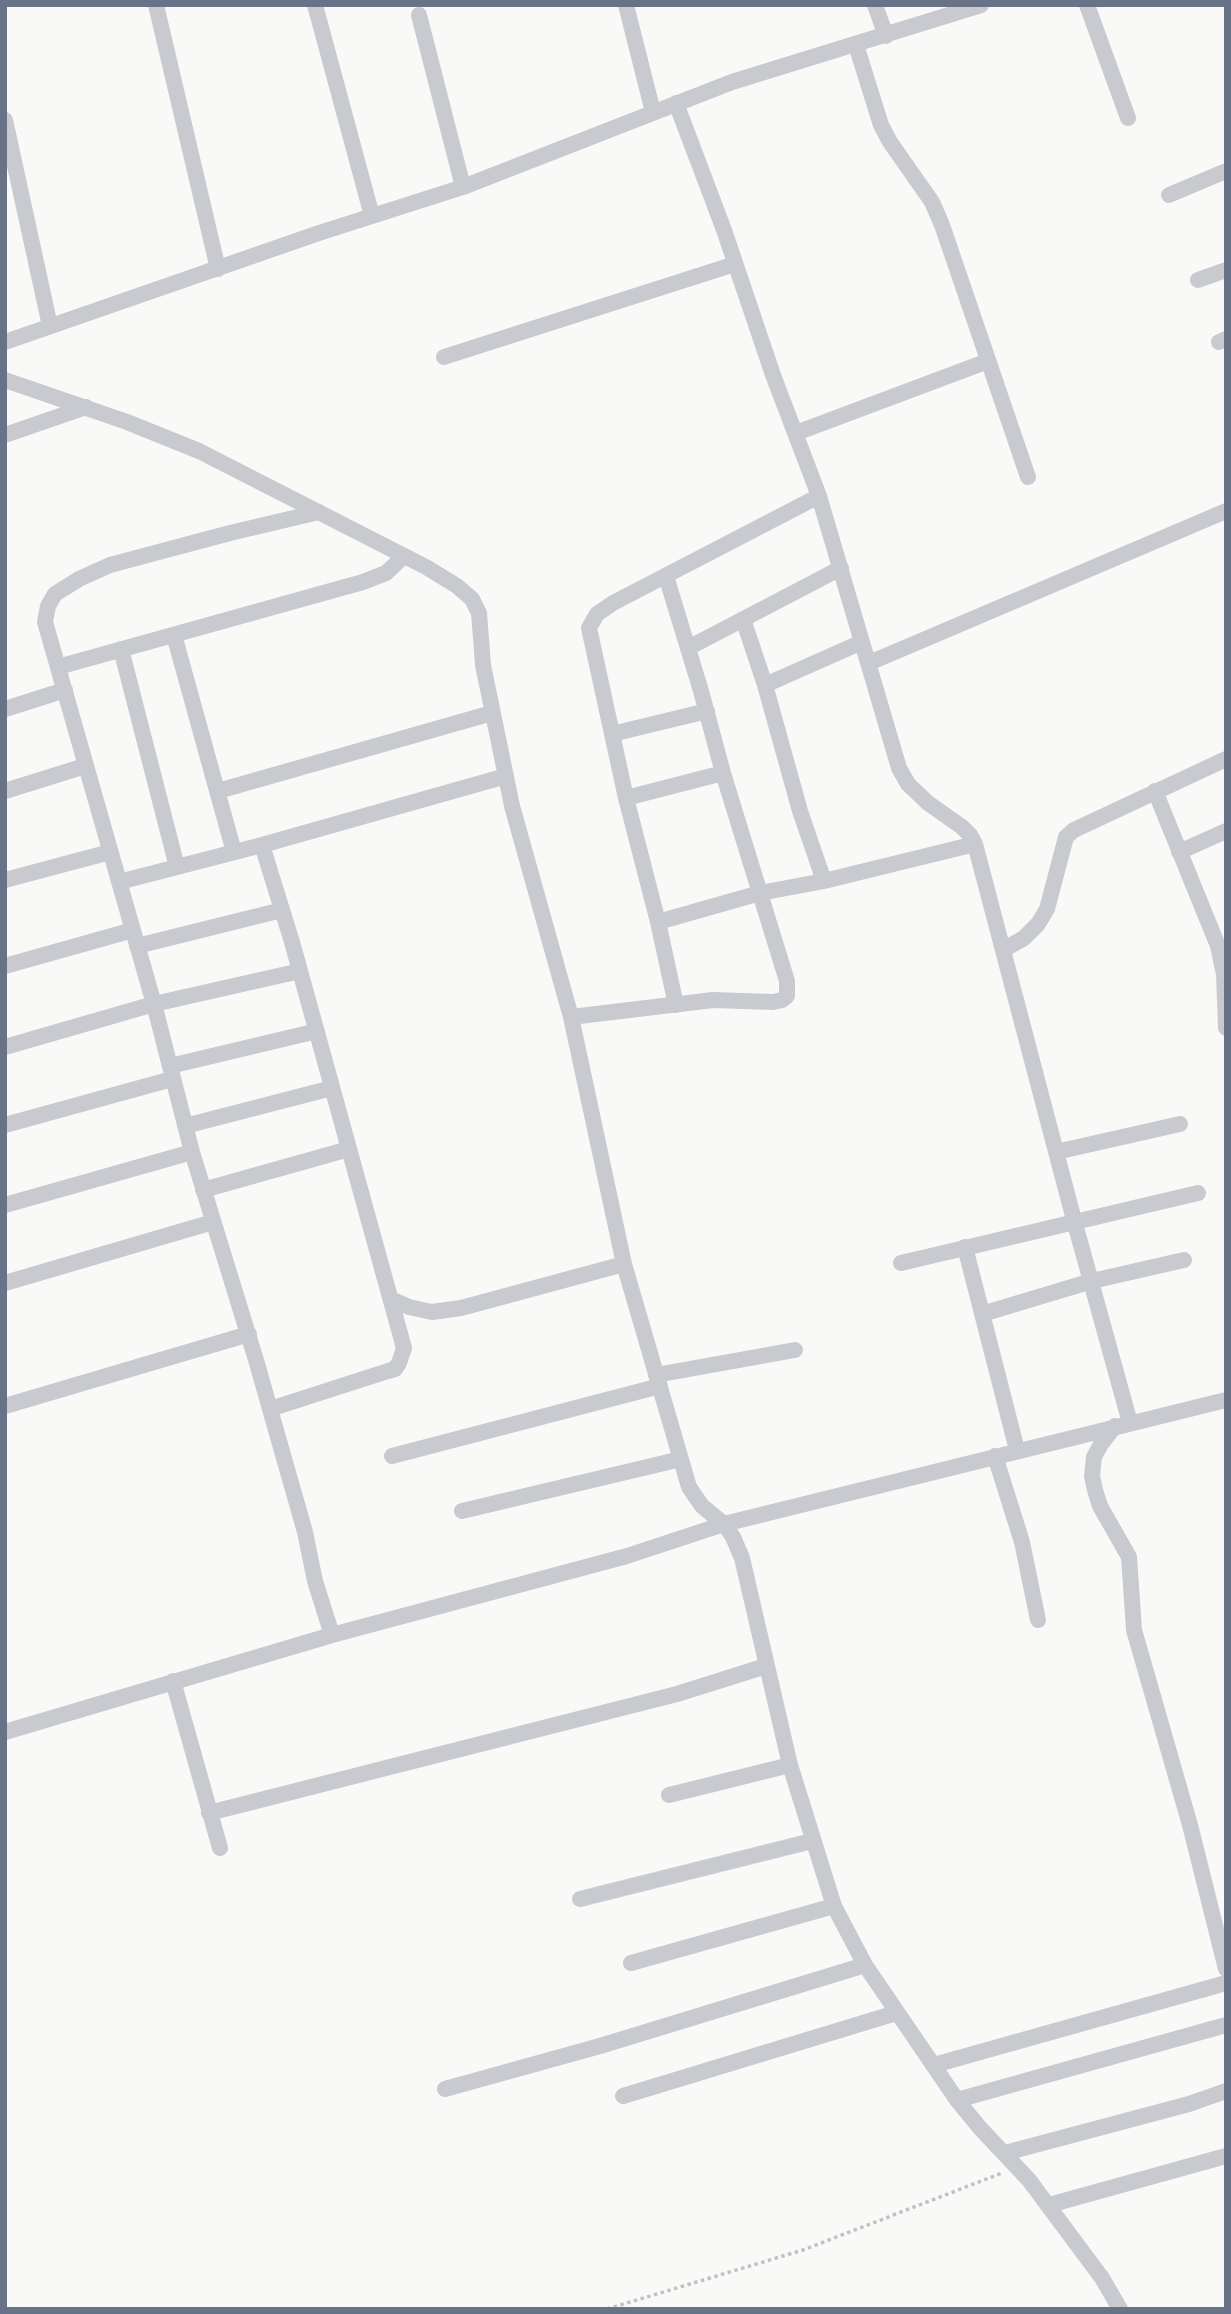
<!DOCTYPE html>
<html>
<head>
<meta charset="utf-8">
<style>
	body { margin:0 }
	#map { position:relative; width:1231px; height:2314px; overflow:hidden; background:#f9faf8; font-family:"Public Sans",sans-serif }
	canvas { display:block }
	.frame { position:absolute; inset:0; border:7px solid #697388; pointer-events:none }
</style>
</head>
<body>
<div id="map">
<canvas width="1231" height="2314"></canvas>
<div class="frame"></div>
</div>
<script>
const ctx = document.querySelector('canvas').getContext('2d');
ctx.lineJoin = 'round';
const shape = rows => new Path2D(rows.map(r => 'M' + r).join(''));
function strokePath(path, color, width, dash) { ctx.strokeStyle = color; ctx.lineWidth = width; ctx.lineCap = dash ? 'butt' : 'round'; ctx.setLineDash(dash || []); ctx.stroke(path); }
strokePath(shape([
	[607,2309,803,2250,1002,2173]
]), '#c0c1c4', 3.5, [3.5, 3.5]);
strokePath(shape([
	[156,5,218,269],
	[315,5,372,216],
	[626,5,653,112],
	[875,5,886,36],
	[1087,5,1128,118],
	[419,15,463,187],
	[856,45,881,125,890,142,932,202,942,225,1028,477],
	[676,103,724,230,773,375,819,496,899,768,908,784,928,803,962,827,970,835,975,844,1074,1220,1130,1423],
	[5,120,50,326],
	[1169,195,1226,171],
	[1198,280,1226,270],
	[5,342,319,233,463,187,732,82,981,5],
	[1219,342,1226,339],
	[444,357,735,264],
	[5,380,127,422,199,451,426,567,457,586,472,599,479,613,483,665,512,806,571,1017,624,1264,689,1487,702,1506,724,1524,733,1537,742,1558,790,1765,834,1906,865,1965,957,2100,980,2128,1029,2180,1102,2278,1120,2309],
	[796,433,988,361],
	[5,435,86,407],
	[319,512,230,533,110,565,79,579,55,594,48,606,45,622,154,1004,192,1152,256,1360,305,1532,315,1581,332,1635],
	[743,619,765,685,800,811,824,881],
	[174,635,234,852],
	[688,648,841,568],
	[121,649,177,867],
	[869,663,1226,511],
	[58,667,363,582,386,573,404,556],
	[765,685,862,642],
	[5,709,65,690],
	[612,734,707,711],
	[5,791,85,766],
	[218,791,492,713],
	[1155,791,1218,946,1224,974,1226,1028],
	[626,798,723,773],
	[262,845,292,942,404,1348,399,1363,395,1369,388,1371,270,1409],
	[1179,852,1226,831],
	[5,880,110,852],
	[119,882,262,845,506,776],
	[658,922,760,893,824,881,975,844],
	[137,946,282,910],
	[1003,950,1024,938,1038,924,1047,909,1066,837,1074,830,1226,759],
	[5,966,133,930],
	[676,1005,658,922,626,798,589,628,597,614,613,603,819,496],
	[571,1017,713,1000,773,1002,782,1000,787,996,787,981,723,773,701,691,666,576],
	[5,1047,154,1004,300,971],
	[170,1066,317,1031],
	[5,1125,172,1079],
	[185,1126,332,1088],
	[1056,1152,1180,1124],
	[203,1190,349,1149],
	[5,1205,192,1152],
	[965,1247,1017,1450],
	[901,1263,1198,1193],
	[5,1283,213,1222],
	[391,1299,409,1307,432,1312,461,1308,624,1264],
	[982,1314,1092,1281,1184,1260],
	[656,1375,795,1350],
	[5,1406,249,1334],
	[1115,1426,1101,1444,1094,1457,1092,1476,1095,1490,1100,1506,1129,1557,1134,1630,1190,1825,1226,1969],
	[392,1456,660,1386],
	[995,1456,1022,1542,1038,1620],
	[462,1511,681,1459],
	[173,1681,220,1848],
	[5,1732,332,1635,627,1556,724,1524,1226,1400],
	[669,1795,790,1765],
	[209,1813,677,1694,766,1666],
	[580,1899,812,1841],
	[631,1963,834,1906],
	[934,2065,1226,1983],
	[445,2089,600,2046,865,1965],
	[623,2096,896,2013],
	[957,2100,1226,2025],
	[1005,2153,1189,2104,1226,2091],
	[1049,2205,1226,2156]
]), '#c8cacf', 16);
</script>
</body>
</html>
